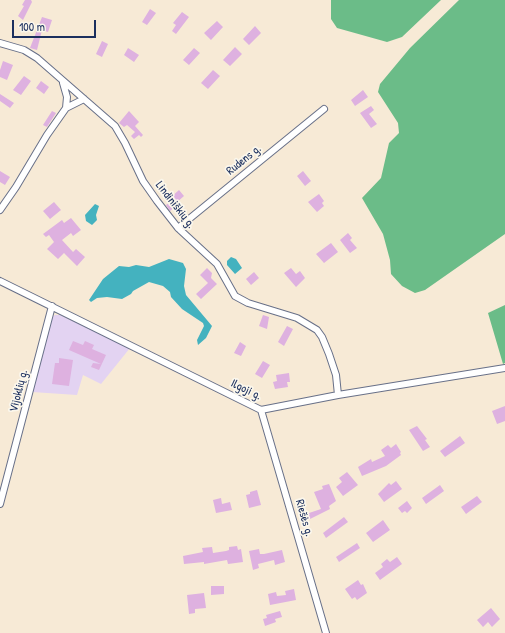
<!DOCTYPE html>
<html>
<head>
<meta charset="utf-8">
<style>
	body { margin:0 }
	#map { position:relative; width:505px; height:633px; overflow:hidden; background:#f7ead6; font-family:"Patrick Hand",sans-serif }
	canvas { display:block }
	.scale { position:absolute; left:12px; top:20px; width:84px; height:18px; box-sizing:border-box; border:2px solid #1b2f5e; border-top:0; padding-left:5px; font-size:12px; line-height:14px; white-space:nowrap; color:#1b2f5e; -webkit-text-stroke:3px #fbf7ec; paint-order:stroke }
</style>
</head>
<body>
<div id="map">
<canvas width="505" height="633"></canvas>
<div class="scale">100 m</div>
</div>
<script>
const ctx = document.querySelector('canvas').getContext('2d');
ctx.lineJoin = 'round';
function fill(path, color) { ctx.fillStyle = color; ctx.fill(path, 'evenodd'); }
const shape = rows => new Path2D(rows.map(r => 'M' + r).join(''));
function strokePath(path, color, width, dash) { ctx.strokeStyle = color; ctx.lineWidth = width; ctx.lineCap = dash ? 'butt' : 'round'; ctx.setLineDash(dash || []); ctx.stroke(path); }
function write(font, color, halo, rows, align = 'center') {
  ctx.font = font + ' "Patrick Hand",sans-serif'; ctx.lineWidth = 3.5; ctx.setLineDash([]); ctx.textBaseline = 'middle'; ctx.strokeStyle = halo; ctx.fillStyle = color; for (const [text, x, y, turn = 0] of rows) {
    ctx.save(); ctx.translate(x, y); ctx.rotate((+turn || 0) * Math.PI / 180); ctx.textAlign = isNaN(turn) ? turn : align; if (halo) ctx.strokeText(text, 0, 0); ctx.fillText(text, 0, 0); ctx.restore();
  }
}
fill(shape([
	[55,315,60,315,130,348,101,384,83,375,77,395,32,392,51,318]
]), '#e3d3f2');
fill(shape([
	[331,0,441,0,402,37,387,42,337,28,331,19],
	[459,0,505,0,505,234,425,290,415,293,402,286,391,274,390,260,383,234,362,198,381,178,389,143,399,133,398,123,378,92,380,84,410,48],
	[505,305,505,363,503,364,488,313]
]), '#6bbc88');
fill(shape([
	[95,204,99,206,96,215,97,220,92,225,86,221,85,215],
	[231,257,236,259,242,268,235,274,227,265,227,261],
	[169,259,183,263,186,269,184,286,186,295,212,326,206,338,198,345,197,340,204,326,203,323,182,309,171,297,170,292,163,286,149,282,133,291,131,294,122,299,107,297,97,298,91,302,89,300,103,279,119,266,129,267,136,265,149,267]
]), '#44b2bf');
fill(shape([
	[25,0,31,0,32,2,23,20,18,16,24,6,22,5],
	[150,9,156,13,147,25,142,22],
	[182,12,189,17,176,34,172,31,176,25,173,23],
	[42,17,52,20,48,32,42,30,37,50,30,48],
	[217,21,223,27,211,40,204,33],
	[255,26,261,33,249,45,243,39],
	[102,41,108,44,102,57,96,54],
	[235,47,242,54,230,66,223,60],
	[128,48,139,55,134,62,124,55],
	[194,48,200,53,189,65,183,60],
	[3,61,13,65,7,80,0,77,0,70],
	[213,70,220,76,208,89,201,83],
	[24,76,31,81,21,95,13,90],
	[41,81,49,87,44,94,36,88],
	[363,90,368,97,355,106,351,100],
	[0,94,14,103,10,108,0,101],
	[371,106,374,110,369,114,377,124,371,128,360,113],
	[52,111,56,113,47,127,43,125],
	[129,111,139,122,135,126,143,135,141,137,139,135,134,139,131,136,135,132,127,125,124,127,119,123],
	[0,171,10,177,5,185,0,182],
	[303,171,311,181,305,186,297,176],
	[179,190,184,196,176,203,177,205,170,211,166,205,172,201,170,198],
	[319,194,324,201,322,203,324,206,317,212,308,202],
	[54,202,61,210,50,219,43,211],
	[71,218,81,230,73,236,71,233,62,240,73,252,76,249,85,257,77,266,64,253,58,259,47,249,54,242,49,235,46,237,43,234,62,220,64,223],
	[348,233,352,238,350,240,357,248,350,253,340,240],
	[331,243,338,252,324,263,316,254],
	[207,268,212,273,211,278,217,284,201,299,196,294,208,283,200,275],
	[291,268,296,274,300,271,305,278,296,287,284,273],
	[254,272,259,278,251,285,246,279],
	[263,315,269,317,267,329,259,326],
	[287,326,293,329,284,346,278,342],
	[73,341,83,345,85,341,94,345,92,349,106,355,99,370,91,367,93,363,101,364,69,350],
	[240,342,246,346,241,356,234,353],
	[59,358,73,360,69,386,52,384,55,363,59,363],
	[263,361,270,365,262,378,255,374],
	[289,373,290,382,287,382,288,387,275,389,273,382,277,381,276,375],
	[505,406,505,421,497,424,492,411],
	[417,426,427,439,425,440,430,447,423,451,409,430],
	[460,436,465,443,445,457,440,451],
	[396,444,401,452,400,453,401,455,386,466,362,476,358,467,371,459,372,462,385,456,381,450,388,445,391,448],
	[347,472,358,485,343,496,336,487,342,482,339,478],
	[396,481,402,489,384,502,378,494,389,483,391,485],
	[329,484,336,501,329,506,330,509,308,520,306,514,321,509,314,492,323,489,322,486],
	[440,485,444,491,426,504,422,498],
	[257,490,261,505,249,508,246,495,250,494,250,492],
	[477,496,482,502,466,514,461,507],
	[221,498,222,504,230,502,232,510,216,513,213,500],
	[407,501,412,508,407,513,405,511,402,513,398,508],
	[344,517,348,522,326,538,323,533],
	[383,520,390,530,373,542,366,533],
	[357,543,360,548,339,562,336,557],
	[237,546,238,550,241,549,243,562,228,564,227,560,204,564,204,562,184,564,183,556,203,552,202,548,212,547,213,553,226,551,229,550,229,547],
	[259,549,260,554,264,554,282,550,285,562,275,565,274,560,258,564,259,568,253,570,249,551],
	[397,557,402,564,380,580,375,573,383,567,381,564,387,559,390,562],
	[358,580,361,585,363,584,367,593,357,600,355,597,352,599,345,589],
	[211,586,224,586,224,594,211,595],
	[294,589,296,600,270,605,268,594,276,592,277,596,286,595,285,591],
	[204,593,206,608,195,609,195,613,189,614,187,595],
	[491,608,500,619,492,627,488,622,483,627,477,620],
	[280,611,282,617,275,619,276,622,265,626,263,619,267,618,266,615]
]), '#deb1e0');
const minor = shape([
	[0,43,24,50,37,58,115,126,125,143,143,181,157,201,178,228,217,264,235,296,248,303,297,318,317,330,322,337,329,354,336,375,338,395],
	[63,83,67,97,66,108],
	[0,210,16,187,47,135,66,108,84,99],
	[178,228,324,109],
	[0,281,261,410,338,395,505,368],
	[261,410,326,633],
	[0,504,52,306]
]);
strokePath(minor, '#687088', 8);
strokePath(minor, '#fff', 6);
write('12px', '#1b2f5e', '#fbf7ec', [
	["Rudens g.",244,160,-39],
	["Lindiniškių g.",175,205,52],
	["Ilgoji g.",246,390,26],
	["Vijoklių g.",19,391,-76],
	["Riešės g.",304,518,74]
]);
</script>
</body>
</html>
